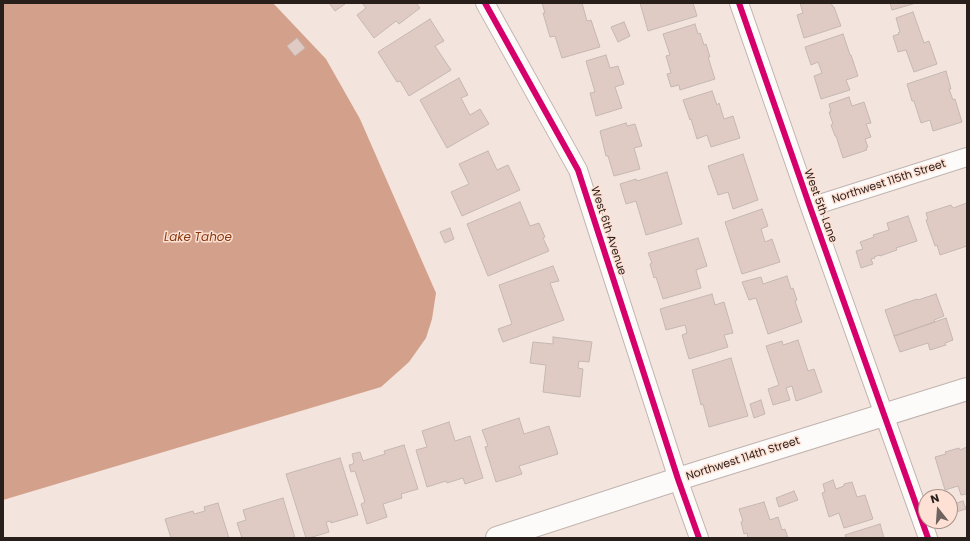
<!DOCTYPE html>
<html>
<head>
<meta charset="utf-8">
<style>
	body { margin:0 }
	#map { position:relative; width:970px; height:541px; overflow:hidden; background:#f4e4de; font-family:Poppins,sans-serif }
	canvas { display:block }
	.frame { position:absolute; inset:0; border:4px solid #281e1a; pointer-events:none }
	.north { position:absolute; left:918px; top:489px; width:40px; height:40px; box-sizing:border-box; background:#fee1d4; border:1px solid #a8938a; border-radius:50%; rotate:343deg; font-size:11px; font-weight:700; line-height:16px; text-align:center; color:#281e1a }
	.north::after { content:''; display:block; margin:auto; width:14px; height:18px; background:#6f635f; clip-path:polygon(50% 0,100% 100%,50% 72%,0 100%) }
</style>
</head>
<body>
<div id="map">
<canvas width="970" height="541"></canvas>
<div class="frame"></div>
<div class="north">N</div>
</div>
<script>
const ctx = document.querySelector('canvas').getContext('2d');
ctx.lineJoin = 'round';
function fill(path, color) { ctx.fillStyle = color; ctx.fill(path, 'evenodd'); }
const shape = rows => new Path2D(rows.map(r => 'M' + r).join(''));
function strokePath(path, color, width, dash) { ctx.strokeStyle = color; ctx.lineWidth = width; ctx.lineCap = dash ? 'butt' : 'round'; ctx.setLineDash(dash || []); ctx.stroke(path); }
function write(font, color, halo, rows, align = 'center') {
  ctx.font = font + ' Poppins,sans-serif'; ctx.lineWidth = 3; ctx.setLineDash([]); ctx.textBaseline = 'middle'; ctx.strokeStyle = halo; ctx.fillStyle = color; for (const [text, x, y, turn = 0] of rows) {
    ctx.save(); ctx.translate(x, y); ctx.rotate((+turn || 0) * Math.PI / 180); ctx.textAlign = isNaN(turn) ? turn : align; if (halo) ctx.strokeText(text, 0, 0); ctx.fillText(text, 0, 0); ctx.restore();
  }
}
fill(shape([
	[3,3,273,3,326,59,360,119,436,293,432,319,426,338,409,362,381,387,3,500]
]), '#d3a18b');
const building = shape([
	[329,3,344,3,345,4,335,11,329,3],
	[362,3,416,3,420,8,399,24,396,21,374,38,357,15,366,8,362,3],
	[542,3,582,3,587,21,591,20,600,47,562,58,555,36,550,37,543,13,545,13,542,3],
	[640,3,693,3,697,16,648,31,640,3],
	[800,3,831,3,833,7,834,7,841,26,804,38,797,15,803,13,800,3],
	[890,3,916,3,892,10,890,3],
	[913,12,924,43,929,41,937,64,914,72,906,50,898,52,893,36,899,34,898,33,900,32,896,18,913,12],
	[430,19,444,41,435,46,451,70,409,96,400,81,397,82,378,52,430,19],
	[624,22,630,36,618,42,611,27,624,22],
	[695,24,698,34,700,33,704,45,706,44,710,57,708,57,715,79,680,90,679,85,671,87,667,74,671,73,666,56,670,55,663,34,695,24],
	[843,34,850,55,851,55,858,76,846,80,850,90,821,99,814,76,822,73,818,62,811,65,805,47,843,34],
	[297,38,305,48,295,56,287,46,297,38],
	[606,55,610,68,618,66,624,84,615,87,622,108,596,116,590,93,595,92,586,61,606,55],
	[946,71,951,89,949,89,953,100,955,99,962,122,933,131,930,120,921,123,914,101,912,101,907,84,946,71],
	[459,78,468,95,461,98,470,115,480,109,489,124,447,148,420,100,459,78],
	[712,91,717,105,719,103,724,119,733,116,740,138,711,147,707,135,697,139,691,119,690,120,683,100,712,91],
	[849,97,852,106,864,102,871,123,866,124,871,137,865,139,868,147,866,148,867,150,843,158,836,136,835,136,831,125,833,124,829,112,831,112,829,104,849,97],
	[626,123,627,126,635,124,642,146,634,148,640,169,614,176,608,156,606,156,600,131,626,123],
	[488,151,497,170,508,165,520,190,462,216,451,192,469,184,459,164,488,151],
	[743,154,758,200,733,209,728,192,718,195,708,166,743,154],
	[667,172,682,224,646,235,636,201,626,204,620,184,636,179,637,181,667,172],
	[520,202,530,226,539,223,545,237,543,238,549,251,488,276,467,224,520,202],
	[967,203,967,246,940,255,937,245,935,246,926,220,928,219,926,213,951,205,953,208,967,203],
	[762,209,768,226,761,229,765,242,772,239,780,262,742,274,725,222,762,209],
	[908,216,917,241,896,248,897,250,880,256,879,255,874,257,875,258,871,259,873,264,861,268,856,251,863,249,860,242,874,237,873,235,889,230,887,223,908,216],
	[450,228,454,239,445,243,440,232,450,228],
	[698,238,707,266,696,270,701,288,663,299,656,277,654,278,650,264,652,263,648,253,698,238],
	[553,266,559,281,550,283,564,320,503,342,498,329,512,324,499,285,553,266],
	[787,276,791,289,793,288,797,300,795,301,802,322,768,334,756,298,749,300,742,282,746,281,761,277,763,284,787,276],
	[712,294,715,305,724,302,733,333,724,335,728,347,689,359,682,335,687,333,685,325,666,330,660,309,712,294],
	[936,294,944,316,934,320,935,322,894,336,885,310,917,299,918,300,936,294],
	[946,318,953,340,945,343,946,345,930,350,928,343,900,352,894,336,946,318],
	[553,337,592,342,589,362,579,361,578,368,583,369,580,397,543,392,546,365,530,363,533,342,553,344,553,337],
	[798,340,808,371,814,369,822,392,796,401,792,386,786,388,790,400,773,405,768,389,779,385,766,346,782,341,783,345,798,340],
	[731,358,748,416,709,427,703,404,701,405,692,370,731,358],
	[761,400,765,414,754,418,750,404,761,400],
	[519,418,524,434,549,426,558,454,519,466,522,474,496,482,485,447,488,446,482,430,519,418],
	[449,422,455,441,470,436,483,478,465,484,463,478,447,483,446,481,427,487,416,450,427,447,422,431,449,422],
	[404,445,418,489,401,494,402,498,383,504,387,517,367,524,361,504,365,502,355,471,351,472,349,465,353,464,353,463,354,462,352,454,360,452,363,461,385,454,384,451,404,445],
	[967,447,967,494,961,495,958,486,945,490,935,457,946,454,945,452,959,448,960,450,967,447],
	[340,458,358,515,331,523,331,521,326,522,329,532,309,538,306,538,286,474,340,458],
	[833,480,836,489,844,486,844,484,852,482,857,497,865,495,873,519,844,528,839,513,829,517,822,493,825,492,823,484,833,480],
	[794,491,798,500,779,507,776,498,794,491],
	[283,498,295,538,242,538,237,523,246,520,243,510,283,498],
	[963,501,966,509,950,514,950,505,963,501],
	[764,502,770,520,778,517,782,530,785,529,788,538,748,538,747,533,744,534,741,522,743,521,739,509,764,502],
	[218,503,229,538,171,538,165,519,193,511,194,514,205,511,204,507,218,503],
	[880,524,884,538,846,538,845,535,880,524]
]);
fill(building, '#e0cbc4');
strokePath(building, '#c4b7b2', 1);
const minor = shape([
	[485,3,578,170,678,479,699,538],
	[739,3,810,207,928,538],
	[810,207,967,157]
]);
const tertiary = shape([
	[497,538,678,479,967,389]
]);
strokePath(minor, '#c0b4af', 20);
strokePath(tertiary, '#c0b4af', 24);
strokePath(minor, '#fdfbfa', 18);
strokePath(tertiary, '#fdfbfa', 22);
strokePath(shape([
	[485,3,578,170,678,479,699,538],
	[739,3,810,207,928,538]
]), '#d6006c', 6);
write('11px', '#281e1a', '#fee1d4', [
	["Northwest 115th Street",889,182,-18],
	["West 5th Lane",820,206,70],
	["West 6th Avenue",608,231,72],
	["Northwest 114th Street",743,459,-18]
]);
write('italic 12px', '#88390e', '#fee1d4', [
	["Lake Tahoe",198,238]
]);
</script>
</body>
</html>
